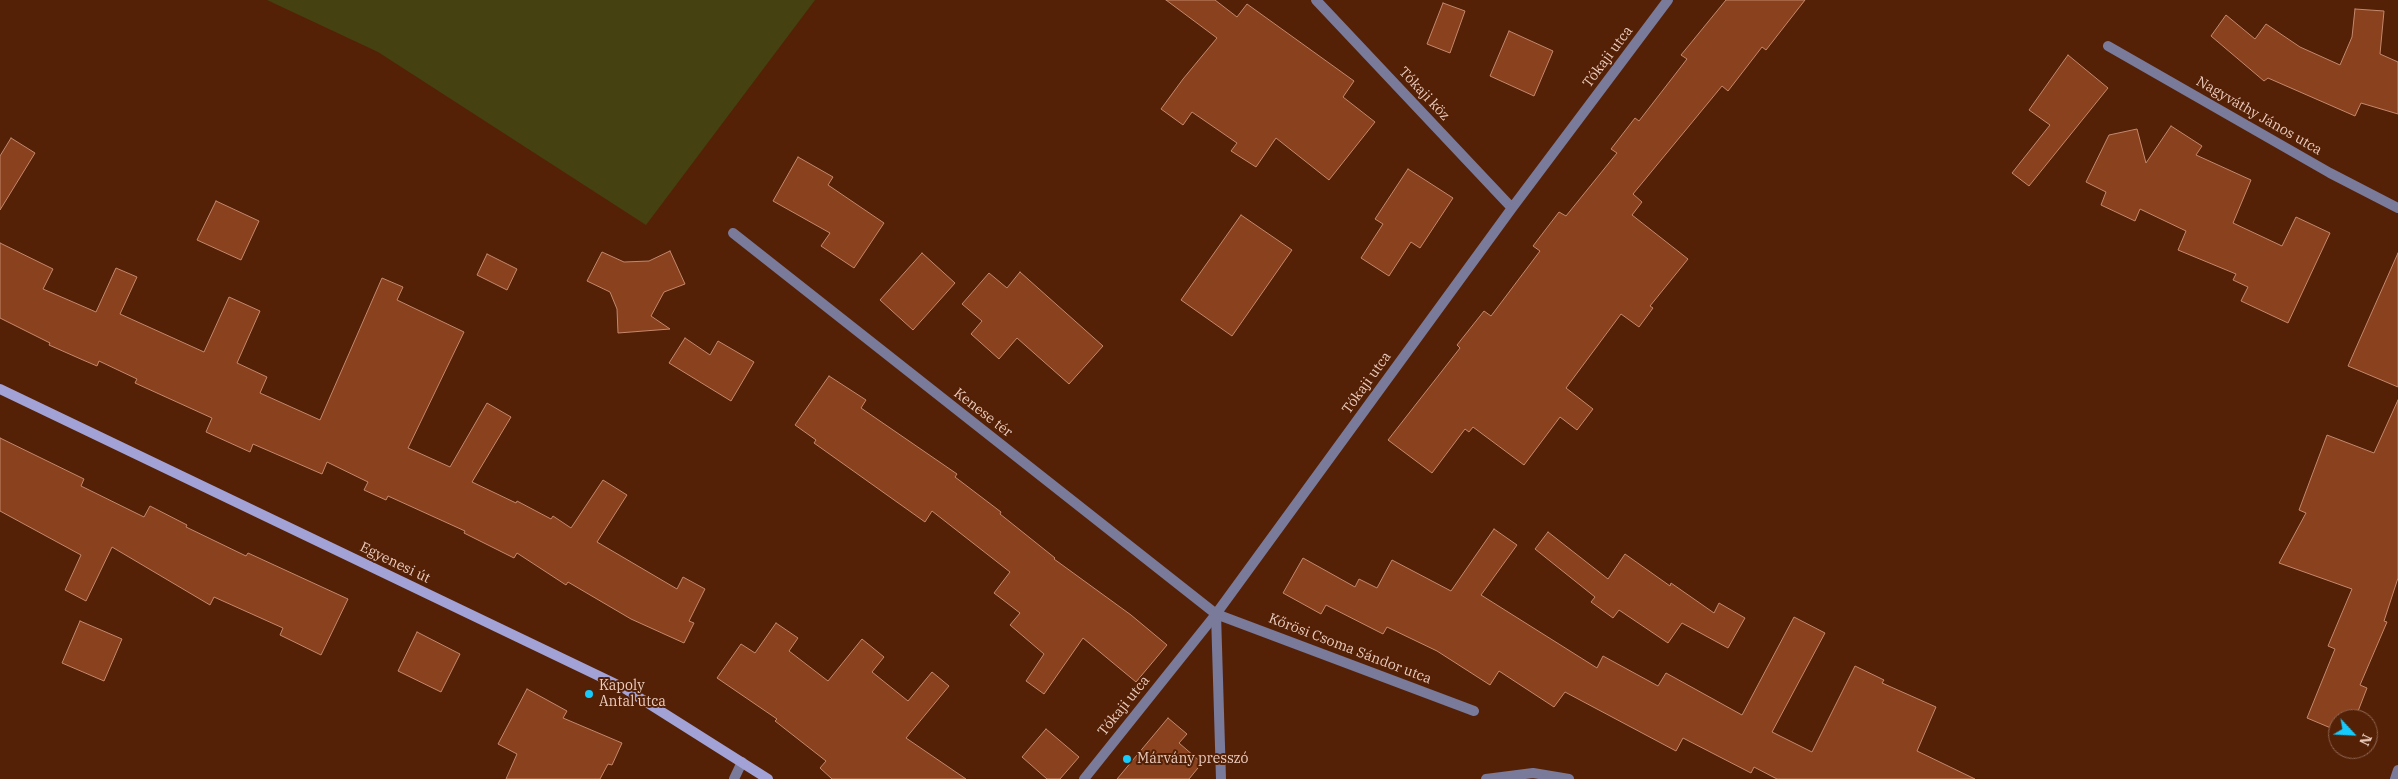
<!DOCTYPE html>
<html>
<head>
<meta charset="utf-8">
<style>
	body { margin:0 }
	#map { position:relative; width:2398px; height:779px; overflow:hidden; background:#542107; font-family:"IBM Plex Serif",serif }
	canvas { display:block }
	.north { position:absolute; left:2328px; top:709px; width:50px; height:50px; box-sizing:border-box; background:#542107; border:1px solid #906550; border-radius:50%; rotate:115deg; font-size:14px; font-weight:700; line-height:20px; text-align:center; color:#ebcbbd }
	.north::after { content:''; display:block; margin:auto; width:18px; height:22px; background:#16cafb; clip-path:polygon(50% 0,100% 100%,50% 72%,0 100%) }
</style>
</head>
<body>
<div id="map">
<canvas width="2398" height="779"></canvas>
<div class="north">N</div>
</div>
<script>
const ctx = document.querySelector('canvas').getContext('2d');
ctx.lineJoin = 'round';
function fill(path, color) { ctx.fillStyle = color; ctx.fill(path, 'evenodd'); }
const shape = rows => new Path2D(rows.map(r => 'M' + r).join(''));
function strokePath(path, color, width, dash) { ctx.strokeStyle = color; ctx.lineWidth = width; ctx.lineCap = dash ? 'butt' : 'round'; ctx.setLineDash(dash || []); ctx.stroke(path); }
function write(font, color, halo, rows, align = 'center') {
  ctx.font = font + ' "IBM Plex Serif",serif'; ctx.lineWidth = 4; ctx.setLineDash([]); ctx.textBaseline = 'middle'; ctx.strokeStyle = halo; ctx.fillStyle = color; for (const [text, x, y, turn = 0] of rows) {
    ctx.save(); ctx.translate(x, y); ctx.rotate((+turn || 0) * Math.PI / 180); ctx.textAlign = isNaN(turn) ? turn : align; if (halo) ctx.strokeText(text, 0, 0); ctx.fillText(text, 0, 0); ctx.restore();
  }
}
fill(shape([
	[267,0,815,0,646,225,378,52]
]), '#454111');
const building = shape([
	[1166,0,1215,0,1237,17,1247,4,1354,81,1343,97,1375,122,1329,180,1276,138,1256,167,1231,151,1237,143,1192,112,1183,125,1161,109,1183,79,1217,38,1166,0],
	[1726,0,1805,0,1766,50,1762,47,1728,91,1722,86,1633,194,1642,202,1632,215,1688,259,1650,306,1653,308,1639,327,1621,314,1566,388,1593,409,1577,430,1560,417,1524,465,1473,427,1469,432,1465,429,1432,473,1388,440,1460,348,1457,345,1484,311,1491,316,1540,251,1533,246,1559,212,1566,216,1617,153,1611,149,1635,118,1639,121,1687,59,1681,55,1726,0],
	[1443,3,1465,11,1450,53,1427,44,1443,3],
	[2355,9,2384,11,2380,54,2398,62,2398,114,2361,103,2355,116,2268,78,2264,81,2211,36,2226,15,2255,39,2266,24,2300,47,2340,65,2352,37,2355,9],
	[1509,31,1553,51,1534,96,1490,76,1509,31],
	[2068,55,2108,88,2029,186,2012,173,2050,125,2029,110,2068,55],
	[2171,126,2202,146,2196,155,2251,180,2233,223,2282,246,2296,217,2330,233,2288,323,2241,301,2248,287,2233,280,2236,274,2178,250,2186,231,2140,209,2135,221,2101,205,2106,192,2086,182,2109,135,2137,129,2146,163,2171,126],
	[11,138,35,153,0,210,0,156,11,138],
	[798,157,833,177,828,185,884,223,854,268,821,246,830,233,773,201,798,157],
	[1408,169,1453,198,1420,248,1411,242,1389,276,1361,258,1383,224,1375,219,1408,169],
	[216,201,259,221,241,260,197,240,216,201],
	[1241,215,1292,250,1232,336,1181,300,1241,215],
	[0,243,53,269,43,289,96,312,116,268,137,277,120,314,204,352,229,297,260,311,237,363,267,377,260,393,320,420,382,278,403,287,397,300,464,332,408,448,450,467,487,403,511,417,472,482,516,503,517,501,551,519,553,516,571,528,603,480,627,495,597,542,677,589,683,577,705,589,689,621,694,623,684,643,631,619,568,582,566,585,517,553,514,558,464,533,465,531,388,496,386,500,364,490,368,482,327,462,322,474,253,444,250,452,206,432,212,418,135,383,137,379,99,361,97,366,83,360,49,345,50,343,0,318,0,243],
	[670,251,685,284,664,292,651,316,670,329,618,333,617,309,610,292,587,281,602,252,624,262,649,261,670,251],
	[922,253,955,283,913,330,880,300,922,253],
	[2398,253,2398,387,2348,366,2398,253],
	[487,254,517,269,507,290,477,275,487,254],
	[1020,272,1103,346,1069,384,1017,338,999,359,971,334,982,321,962,304,989,273,1007,288,1020,272],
	[685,338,710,355,718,341,754,362,731,401,669,363,685,338],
	[829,376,866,400,861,408,957,474,955,477,1001,512,1000,514,1055,558,1054,559,1131,615,1167,645,1136,682,1083,638,1044,694,1026,681,1044,654,1010,625,1020,613,994,593,1010,572,932,511,925,522,814,443,816,440,795,425,829,376],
	[2398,400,2398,578,2384,621,2387,622,2360,685,2367,688,2355,719,2338,719,2338,731,2307,718,2335,649,2328,646,2352,589,2279,563,2306,513,2299,510,2327,435,2374,453,2398,400],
	[0,438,84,479,81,486,144,517,150,506,187,525,186,527,246,556,248,553,348,599,321,655,280,635,283,628,214,597,210,605,112,547,86,601,65,590,81,555,0,511,0,438],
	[1494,529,1517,545,1481,595,1597,668,1603,656,1658,686,1666,673,1742,715,1794,617,1825,633,1772,732,1812,752,1855,666,1884,680,1882,683,1936,707,1917,751,1975,779,1777,779,1754,767,1751,773,1683,738,1676,751,1565,692,1554,707,1499,671,1490,685,1437,651,1387,627,1383,634,1326,605,1321,614,1283,593,1303,558,1355,587,1359,579,1377,588,1392,560,1451,591,1494,529],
	[1548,532,1608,579,1625,554,1670,586,1671,583,1714,613,1719,603,1745,618,1728,648,1682,623,1668,643,1619,610,1613,618,1591,602,1595,597,1535,549,1548,532],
	[80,621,122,639,104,681,62,663,80,621],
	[776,623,798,638,789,651,828,681,862,639,884,657,872,672,908,701,932,672,949,686,906,738,966,779,832,779,820,768,826,761,775,721,777,719,717,678,741,644,755,653,776,623],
	[417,632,460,654,441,692,398,671,417,632],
	[527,689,567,711,563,718,622,743,612,765,608,764,600,779,506,779,517,754,498,744,527,689],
	[1168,718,1187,734,1179,743,1202,763,1189,779,1117,779,1168,718],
	[1046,729,1079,757,1060,779,1047,779,1022,757,1046,729]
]);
fill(building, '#8a411e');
strokePath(building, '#c4886d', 1);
strokePath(shape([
	[1084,779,1216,614]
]), '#7a7a9b', 10);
strokePath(shape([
	[1316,0,1512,208],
	[2108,46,2330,173,2398,208],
	[733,233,1216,614,1474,711],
	[1216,614,1512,208,1668,0],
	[1216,614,1221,779],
	[734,779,742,762],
	[1486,779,1533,773,1569,779],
	[2395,779,2398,770]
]), '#7a7a9b', 10);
strokePath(shape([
	[0,389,624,688,768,779]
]), '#a2a2d6', 10);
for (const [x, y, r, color] of [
	[589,694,5,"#16cafb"],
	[1127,759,5,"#16cafb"]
]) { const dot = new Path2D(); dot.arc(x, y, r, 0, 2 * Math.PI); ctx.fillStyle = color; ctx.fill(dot); strokePath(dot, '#542107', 2); }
write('14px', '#ebcbbd', '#542107', [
	["Tókaji utca",1608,57,-53],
	["Tókaji köz",1424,94,47],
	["Nagyváthy János utca",2259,116,30],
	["Tókaji utca",1367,383,-54],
	["Kenese tér",983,413,38],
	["Egyenesi út",395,563,26],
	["Kőrösi Csoma Sándor utca",1350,649,21],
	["Tókaji utca",1124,706,-51]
]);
write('14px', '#ebcbbd', '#542107', [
	["Kapoly",599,686],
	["Antal utca",599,702],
	["Márvány presszó",1137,759]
], 'left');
</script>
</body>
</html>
